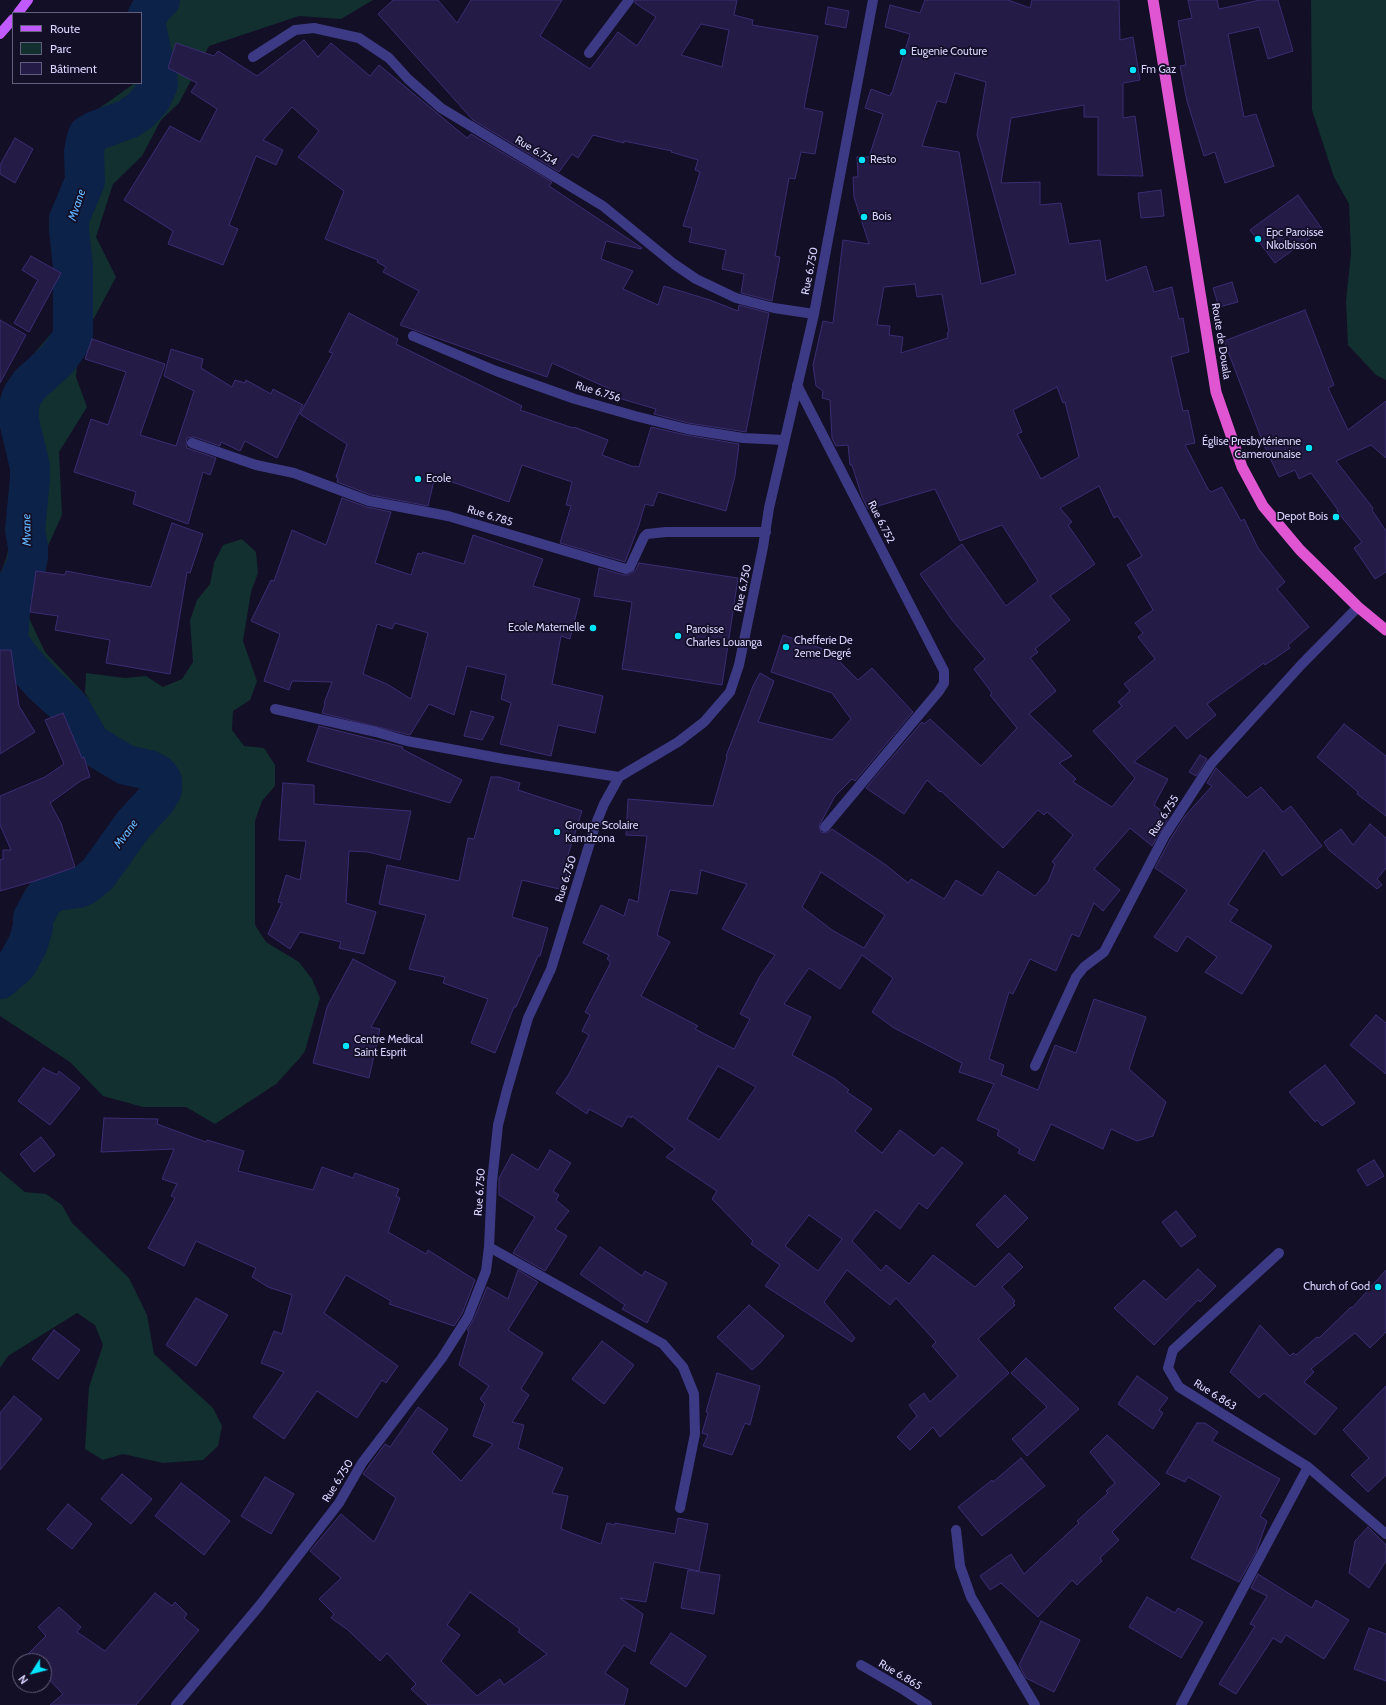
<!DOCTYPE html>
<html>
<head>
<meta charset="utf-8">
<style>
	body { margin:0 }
	#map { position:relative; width:1386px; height:1705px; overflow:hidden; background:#130f26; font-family:Cabin,sans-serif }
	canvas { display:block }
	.legend { position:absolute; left:12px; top:12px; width:130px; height:72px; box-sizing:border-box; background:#130f26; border:1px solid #625e7d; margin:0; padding:5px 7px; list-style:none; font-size:12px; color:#d9d4ff }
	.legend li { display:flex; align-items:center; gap:8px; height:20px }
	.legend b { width:20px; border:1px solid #625e7d }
	.north { position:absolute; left:12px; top:1653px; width:40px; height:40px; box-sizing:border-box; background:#130f26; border:1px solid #625e7d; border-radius:50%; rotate:234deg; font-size:11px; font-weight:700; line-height:16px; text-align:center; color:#d9d4ff }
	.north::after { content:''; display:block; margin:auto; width:14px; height:18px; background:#00e5ff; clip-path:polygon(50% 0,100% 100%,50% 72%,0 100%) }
</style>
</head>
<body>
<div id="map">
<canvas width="1386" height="1705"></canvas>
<ul class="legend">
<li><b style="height:5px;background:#c25bff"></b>Route</li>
<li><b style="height:11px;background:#12302f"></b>Parc</li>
<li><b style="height:11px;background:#241b47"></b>Bâtiment</li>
</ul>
<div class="north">N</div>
</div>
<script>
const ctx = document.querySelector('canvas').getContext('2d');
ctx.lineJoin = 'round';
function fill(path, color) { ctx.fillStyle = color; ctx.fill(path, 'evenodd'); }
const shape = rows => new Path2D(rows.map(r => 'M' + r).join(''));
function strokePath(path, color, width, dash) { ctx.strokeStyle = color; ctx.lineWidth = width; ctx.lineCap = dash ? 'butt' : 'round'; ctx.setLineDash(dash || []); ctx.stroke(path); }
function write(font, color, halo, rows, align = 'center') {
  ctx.font = font + ' Cabin,sans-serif'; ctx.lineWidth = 3.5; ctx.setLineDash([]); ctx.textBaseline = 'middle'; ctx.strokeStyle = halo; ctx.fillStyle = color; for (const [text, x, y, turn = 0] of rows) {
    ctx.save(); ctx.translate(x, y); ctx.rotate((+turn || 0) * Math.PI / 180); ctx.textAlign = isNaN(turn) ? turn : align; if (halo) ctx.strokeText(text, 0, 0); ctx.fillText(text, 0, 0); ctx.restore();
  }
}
fill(shape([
	[151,0,373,0,341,19,299,16,209,46,179,103,161,120,142,156,113,184,96,237,116,277,78,348,76,377,87,407,59,452,62,515,22,603,45,652,93,703,85,693,86,673,125,678,146,676,163,687,182,679,193,662,190,620,197,600,210,584,214,563,223,545,242,539,256,552,258,573,251,592,243,641,257,681,250,700,233,711,232,730,244,746,264,748,275,765,275,786,262,801,255,821,255,925,266,942,299,962,312,979,320,998,305,1051,299,1059,276,1084,215,1124,186,1107,143,1107,103,1096,70,1062,0,1016,0,956,7,951,20,919,35,896,47,886,81,872,105,843,117,818,139,795,143,786,116,773,92,754,65,710,39,696,0,642,0,574,6,559,11,538,10,397,36,351,57,327,69,298,57,218,76,139,84,119,135,83,141,83,141,23,145,8],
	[1311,0,1386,0,1386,380,1376,375,1348,345,1346,301,1351,253,1349,204,1334,177,1312,110],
	[0,1171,25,1192,46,1194,62,1205,72,1223,129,1278,147,1315,154,1354,213,1408,222,1426,218,1446,203,1460,163,1463,123,1454,103,1460,85,1449,89,1387,103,1345,95,1325,77,1313,8,1356,0,1368]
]), '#12302f');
strokePath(shape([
	[0,979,17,964,28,944,33,927,33,918,44,898,56,891,78,888,85,885,98,874,133,825,156,800,162,790,162,781,158,775,149,770,126,765,91,744,70,708,43,684,19,657,8,641,11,595,26,567,28,557,28,547,25,530,30,479,30,467,19,421,19,405,22,396,30,384,57,360,70,342,73,334,73,267,69,230,69,219,85,181,84,152,86,141,88,135,95,131,128,119,140,111,151,99,158,84,157,75,146,28,147,17,154,4,160,0]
]), '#0c2248', 40);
const building = shape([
	[393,0,438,0,457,23,471,0,562,0,540,36,590,69,618,32,637,46,656,17,635,3,635,0,737,0,734,15,753,20,752,25,818,36,804,108,823,112,815,154,801,152,795,179,789,178,775,256,780,257,772,301,741,293,744,274,722,269,726,250,689,242,692,228,683,226,700,172,695,170,698,160,671,152,672,151,624,141,624,143,593,135,578,158,572,154,559,172,473,120,378,14,393,0],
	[701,24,729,30,722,67,681,55,701,24],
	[925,0,1008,0,1030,8,1032,0,1119,0,1120,40,1133,37,1140,80,1123,83,1123,118,1135,116,1143,176,1098,175,1098,117,1084,117,1084,105,1011,118,1001,183,1040,182,1040,205,1061,203,1069,244,1100,240,1106,281,1146,266,1154,292,1172,287,1179,319,1183,318,1189,352,1171,357,1183,411,1188,410,1195,443,1185,445,1208,489,1211,492,1222,487,1241,521,1244,519,1258,548,1285,582,1277,589,1309,627,1288,645,1290,648,1265,665,1264,663,1207,704,1216,715,1187,739,1175,725,1134,762,1168,779,1154,805,1169,817,1152,846,1130,828,1094,869,1120,890,1103,911,1094,903,1079,937,1072,934,1056,971,1030,959,1013,994,1009,992,989,1059,1004,1065,1001,1075,1038,1090,1055,1045,1076,1053,1094,999,1146,1017,1129,1069,1166,1102,1153,1136,1137,1141,1111,1129,1103,1149,1051,1124,1034,1161,1018,1153,1020,1149,997,1135,999,1130,977,1120,994,1084,959,1072,962,1063,894,1028,872,1012,893,978,862,955,840,989,809,968,784,1004,811,1017,792,1055,835,1079,849,1090,847,1092,872,1109,855,1131,882,1153,900,1130,934,1156,942,1147,963,1163,927,1209,919,1203,900,1229,876,1210,852,1241,881,1271,886,1265,909,1284,933,1255,975,1287,1009,1253,1023,1267,1002,1287,1015,1301,1013,1303,1015,1305,978,1339,1009,1373,940,1437,933,1427,910,1450,897,1437,917,1416,909,1405,924,1393,930,1402,958,1376,932,1346,936,1342,896,1298,890,1305,847,1270,824,1302,855,1338,852,1342,765,1286,780,1265,751,1244,753,1241,712,1199,717,1191,666,1157,675,1149,632,1116,631,1118,628,1116,622,1127,589,1109,587,1114,556,1093,569,1074,589,1035,582,1031,590,1015,585,1012,610,964,610,961,607,959,609,955,583,943,601,905,624,916,629,899,638,902,647,836,626,835,628,799,713,806,727,757,726,756,753,686,760,673,774,681,758,722,832,740,851,719,832,693,771,672,783,635,829,651,858,680,872,668,913,712,855,781,852,779,835,796,819,826,821,832,827,833,832,829,886,865,908,883,911,879,944,899,956,880,982,896,998,871,1035,896,1048,882,1055,864,1052,862,1073,835,1047,812,1044,815,1038,810,1003,848,941,791,940,792,927,780,904,814,866,788,922,722,924,724,930,719,981,766,1017,728,990,695,992,693,974,669,985,659,952,620,920,574,962,544,1006,606,1038,581,1002,525,960,541,935,489,868,509,862,497,852,465,850,465,848,445,836,446,832,438,830,400,822,398,823,391,816,386,813,365,823,321,833,323,843,240,869,244,854,197,853,177,858,177,857,157,869,157,883,114,865,108,871,89,890,96,891,93,892,93,910,34,885,27,890,5,920,13,925,0],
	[955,73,986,82,977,135,1016,274,981,284,959,152,922,146,937,101,946,103,955,73],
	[915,284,917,297,942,294,949,332,947,333,948,338,901,353,903,337,889,335,890,326,877,325,884,287,915,284],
	[1057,387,1063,403,1065,402,1079,457,1041,479,1017,434,1022,432,1013,410,1057,387],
	[1099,486,1114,518,1118,516,1142,556,1127,565,1153,610,1135,623,1143,633,1138,637,1155,659,1124,684,1130,691,1118,702,1122,706,1093,731,1135,778,1112,807,1073,782,1076,779,1059,763,1072,756,1029,714,1056,691,1030,658,1038,652,1035,649,1070,620,1050,596,1095,564,1068,525,1072,522,1060,508,1099,486],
	[701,870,747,884,722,929,775,955,760,976,740,1014,750,1019,734,1049,695,1029,698,1026,641,996,670,942,657,935,670,890,697,894,701,870],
	[821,872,885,915,864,948,832,930,802,907,821,872],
	[718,1066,756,1087,719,1140,687,1119,718,1066],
	[809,1215,842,1239,818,1271,785,1246,809,1215],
	[1188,0,1217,0,1219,9,1260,0,1278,0,1293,51,1268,59,1259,27,1228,34,1244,117,1256,114,1274,166,1225,183,1215,152,1204,156,1187,101,1180,66,1186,65,1178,21,1192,18,1188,0],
	[828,7,849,11,846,28,825,24,828,7],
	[304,40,318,57,331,43,370,76,379,65,467,138,471,134,552,182,549,186,642,248,641,249,606,241,601,259,633,271,623,289,658,305,664,286,710,300,738,311,739,305,769,313,746,432,688,423,654,414,656,409,608,395,610,389,552,363,547,377,400,325,419,291,383,272,386,267,377,262,378,260,325,239,344,191,298,157,319,131,292,107,263,140,283,150,276,165,256,156,229,225,238,229,223,265,168,244,173,231,124,200,170,126,200,142,217,109,191,92,197,83,168,68,176,43,214,56,218,51,257,76,304,40],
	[15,138,33,149,15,183,0,174,0,165,15,138],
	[1161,190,1164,216,1141,218,1138,193,1161,190],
	[1298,195,1322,229,1275,263,1250,230,1298,195],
	[31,256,61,273,29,332,14,323,38,280,22,270,31,256],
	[1232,282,1238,302,1219,307,1213,288,1232,282],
	[1305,310,1334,385,1328,388,1348,430,1386,401,1386,458,1371,445,1336,461,1373,508,1372,510,1386,531,1386,572,1375,579,1354,548,1362,542,1337,511,1338,510,1311,473,1299,479,1295,470,1279,477,1263,443,1224,341,1305,310],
	[349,313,398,339,396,344,522,406,520,410,573,428,574,427,608,440,602,455,634,467,635,466,639,467,651,427,686,435,739,444,735,476,726,511,658,492,653,506,645,504,639,525,625,562,560,543,571,506,566,505,572,482,522,465,509,502,435,476,428,506,371,495,337,482,338,478,336,477,347,444,300,414,333,353,329,352,349,313],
	[0,320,26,335,0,383,0,320],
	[92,339,165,364,140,435,176,446,194,391,164,376,171,349,203,359,201,368,232,387,235,380,245,383,246,380,271,394,273,389,303,405,277,458,245,441,240,451,221,442,220,446,194,437,187,438,186,444,187,448,216,458,210,475,203,472,188,524,133,504,136,492,74,472,91,419,108,425,126,372,85,359,92,339],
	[342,498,367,507,391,512,375,563,411,575,418,553,422,554,423,552,464,564,473,535,543,559,533,586,580,599,570,639,561,636,552,684,603,696,595,733,558,725,551,756,500,744,511,703,501,699,506,675,467,666,454,715,429,704,410,735,322,713,325,704,324,703,332,682,292,681,289,690,264,681,280,634,251,621,271,580,274,581,292,530,326,545,342,498],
	[395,623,428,633,411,699,387,684,363,674,377,624,392,629,395,623],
	[172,523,203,534,190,573,187,572,170,674,106,663,110,640,55,630,58,616,30,612,36,571,65,575,66,571,151,587,172,523],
	[639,563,738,578,722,685,622,669,632,602,594,596,599,568,624,575,628,575,636,570,639,563],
	[0,650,11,650,19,706,35,732,0,754,0,650],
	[471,711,494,717,482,740,464,736,471,711],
	[63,713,82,758,84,757,90,777,82,780,50,803,61,823,75,867,35,881,0,891,0,860,3,859,3,850,11,850,0,825,0,796,45,777,64,764,45,720,63,713],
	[1344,724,1386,756,1386,816,1357,794,1358,792,1317,757,1344,724],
	[319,726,403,747,402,749,462,780,450,803,307,761,319,726],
	[1200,755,1207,759,1196,776,1189,772,1200,755],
	[1216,768,1247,798,1261,787,1283,812,1291,806,1322,846,1282,876,1264,850,1228,904,1238,910,1230,921,1272,946,1242,994,1205,972,1217,957,1187,936,1177,952,1154,937,1187,890,1155,868,1171,838,1185,816,1212,786,1207,783,1216,768],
	[491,777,499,777,520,783,518,790,582,811,568,855,571,856,563,890,522,880,512,917,548,928,540,956,538,956,516,1007,514,1007,495,1053,471,1043,488,999,443,983,445,977,409,969,426,915,379,904,387,865,459,881,468,838,474,839,491,777],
	[283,783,314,785,314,804,411,811,400,860,368,852,349,851,346,903,376,912,364,954,339,948,341,942,300,932,290,949,268,934,282,903,278,902,286,875,300,880,306,841,279,840,283,783],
	[1370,824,1386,838,1386,868,1377,879,1382,885,1377,889,1329,850,1324,842,1341,829,1353,845,1370,824],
	[353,959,396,982,371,1027,380,1029,369,1078,313,1063,327,1007,353,959],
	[1376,1015,1386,1023,1386,1074,1350,1045,1376,1015],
	[1325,1065,1355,1103,1322,1126,1317,1120,1315,1122,1289,1092,1325,1065],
	[43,1068,57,1075,59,1071,80,1088,50,1125,18,1101,43,1068],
	[104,1118,158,1119,157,1124,206,1142,207,1140,244,1151,238,1171,313,1190,322,1167,353,1178,355,1173,399,1189,396,1196,400,1198,388,1232,426,1254,428,1250,475,1280,462,1314,454,1326,389,1304,391,1301,346,1275,324,1313,398,1366,386,1383,382,1380,357,1418,317,1391,284,1439,253,1417,284,1372,261,1363,274,1331,282,1334,292,1295,268,1287,252,1277,256,1268,196,1241,184,1266,148,1248,175,1198,171,1196,177,1184,162,1179,174,1149,101,1152,104,1118],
	[41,1137,55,1155,34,1172,20,1154,41,1137],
	[550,1150,571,1163,553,1191,559,1195,556,1200,569,1211,555,1229,567,1236,545,1271,513,1253,535,1217,499,1195,499,1178,512,1154,538,1170,550,1150],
	[1374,1160,1384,1176,1367,1186,1357,1170,1374,1160],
	[1005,1195,1028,1218,998,1248,976,1225,1005,1195],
	[1176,1211,1196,1236,1181,1247,1162,1222,1176,1211],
	[600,1247,642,1276,645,1271,667,1283,647,1323,622,1309,625,1305,580,1274,600,1247],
	[1198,1269,1216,1286,1200,1302,1198,1300,1154,1345,1114,1308,1144,1280,1166,1300,1198,1269],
	[518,1270,538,1282,508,1330,543,1353,521,1389,529,1395,512,1422,524,1425,518,1448,563,1468,552,1493,568,1496,561,1529,601,1544,607,1523,615,1525,615,1523,675,1534,678,1518,708,1524,699,1571,654,1562,646,1602,620,1598,643,1614,635,1652,624,1645,605,1673,628,1689,624,1705,428,1705,411,1689,416,1684,387,1653,380,1661,348,1630,331,1618,334,1614,319,1599,341,1578,310,1551,341,1514,374,1542,396,1498,363,1474,385,1444,390,1447,418,1407,448,1429,432,1452,461,1481,493,1444,473,1436,485,1404,480,1399,489,1386,459,1365,469,1331,467,1330,474,1319,487,1287,508,1299,518,1270],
	[470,1592,520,1629,518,1632,547,1654,504,1685,500,1679,477,1696,441,1661,460,1635,447,1625,470,1592],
	[1386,1270,1386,1332,1370,1348,1355,1333,1311,1369,1314,1372,1304,1382,1337,1408,1315,1435,1264,1393,1259,1398,1230,1372,1260,1325,1290,1356,1293,1353,1296,1355,1317,1337,1319,1338,1351,1307,1352,1308,1386,1270],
	[196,1298,228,1315,196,1366,166,1345,196,1298],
	[749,1305,784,1336,760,1363,752,1370,717,1337,749,1305],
	[54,1330,80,1350,58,1379,32,1359,54,1330],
	[602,1341,634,1365,604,1404,572,1379,602,1341],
	[1026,1358,1079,1409,1027,1456,1012,1439,1047,1407,1011,1373,1026,1358],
	[717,1373,760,1386,750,1425,745,1423,732,1455,703,1446,708,1435,702,1433,708,1413,706,1412,717,1373],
	[1137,1376,1168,1398,1159,1410,1163,1413,1153,1429,1118,1404,1137,1376],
	[1386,1386,1386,1475,1368,1492,1351,1475,1369,1458,1343,1430,1386,1386],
	[14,1396,42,1419,0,1470,0,1413,14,1396],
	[1197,1423,1205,1423,1218,1432,1212,1441,1280,1479,1260,1516,1267,1521,1256,1552,1239,1582,1191,1558,1221,1496,1188,1477,1185,1482,1166,1473,1197,1423],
	[1107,1435,1160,1484,1112,1532,1119,1540,1100,1558,1102,1561,1077,1585,1072,1580,1038,1617,1001,1583,990,1590,980,1576,1011,1554,1024,1574,1079,1523,1077,1521,1108,1493,1106,1491,1115,1483,1090,1452,1107,1435],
	[1021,1458,1045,1486,982,1536,958,1507,992,1480,993,1482,1021,1458],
	[122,1474,152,1499,131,1524,101,1499,122,1474],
	[265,1477,294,1494,271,1534,241,1516,265,1477],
	[181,1483,230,1521,204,1555,155,1516,181,1483],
	[68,1504,92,1524,72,1549,47,1529,68,1504],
	[1368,1527,1386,1545,1386,1561,1369,1588,1349,1573,1355,1541,1368,1527],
	[688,1570,720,1575,714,1614,681,1608,688,1570],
	[1258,1574,1312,1608,1316,1600,1349,1620,1324,1659,1286,1635,1281,1643,1273,1638,1236,1694,1219,1684,1255,1626,1250,1624,1267,1596,1251,1588,1258,1574],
	[155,1593,172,1606,175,1602,187,1614,184,1618,199,1630,136,1705,50,1705,63,1694,44,1674,44,1661,21,1661,46,1636,38,1627,59,1607,81,1627,77,1632,105,1651,155,1593],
	[1147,1597,1175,1613,1178,1608,1203,1622,1181,1658,1129,1627,1147,1597],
	[1041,1621,1080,1640,1054,1692,1026,1678,1019,1665,1041,1621],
	[1369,1628,1386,1634,1386,1681,1354,1669,1369,1628],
	[671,1633,706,1656,686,1687,650,1663,671,1633]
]);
fill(building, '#241b47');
strokePath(building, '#3b2d73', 1);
strokePath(shape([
	[589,53,629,0],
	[253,57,295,30,314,28,359,38,389,58,408,79,441,108,603,206,674,264,696,279,736,298,774,308,814,314],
	[413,336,496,371,575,399,635,416,687,429,743,438,784,440],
	[797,385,944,671,944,683,939,691,825,827],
	[192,443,256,465,294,473,369,501,448,516,626,569,630,567,644,537,647,534,666,532,766,532],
	[275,709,376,732,407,741,504,759,619,777],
	[1035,1066,1076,977,1084,967,1104,952,1165,835,1211,764,1301,665,1358,607],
	[489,1247,663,1344,683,1367,694,1394,695,1434,680,1508],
	[1279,1253,1173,1350,1168,1368,1179,1387,1308,1467,1386,1534],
	[956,1530,960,1566,971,1597,1035,1705],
	[861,1665,904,1690,927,1705],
	[176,1705,260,1605,339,1503,362,1463,442,1358,468,1317,486,1271,489,1247,492,1182,498,1125,507,1090,528,1018,551,969,595,826,604,804,619,777,678,742,704,722,730,692,739,665,763,547,769,508,814,314,873,0],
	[1181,1705,1308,1467]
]), '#3d3a85', 10);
strokePath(shape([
	[18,13,28,0],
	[0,34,13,19]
]), '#c25bff', 10);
strokePath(shape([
	[1153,0,1216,392,1242,467,1263,506,1300,550,1358,607,1386,630]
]), '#e055d1', 11);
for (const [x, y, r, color] of [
	[903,52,4,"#00e5ff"],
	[1133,70,4,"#00e5ff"],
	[862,160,4,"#00e5ff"],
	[864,217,4,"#00e5ff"],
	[1258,239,4,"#00e5ff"],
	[1309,448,4,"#00e5ff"],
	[418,479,4,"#00e5ff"],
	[1336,517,4,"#00e5ff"],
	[593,628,4,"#00e5ff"],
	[678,636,4,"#00e5ff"],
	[786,647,4,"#00e5ff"],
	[557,832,4,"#00e5ff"],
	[346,1046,4,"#00e5ff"],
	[1378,1287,4,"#00e5ff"]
]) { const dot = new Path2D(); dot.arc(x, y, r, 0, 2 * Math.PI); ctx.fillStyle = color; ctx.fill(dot); strokePath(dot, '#130f26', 1.5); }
write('11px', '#d9d4ff', '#130f26', [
	["Eugenie Couture",911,52],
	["Fm Gaz",1141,70],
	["Resto",870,160],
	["Bois",872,217],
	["Epc Paroisse",1266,233],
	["Nkolbisson",1266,246],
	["Église Presbytérienne",1301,442,"right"],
	["Camerounaise",1301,455,"right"],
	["Ecole",426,479],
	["Depot Bois",1328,517,"right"],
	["Ecole Maternelle",585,628,"right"],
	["Paroisse",686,630],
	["Charles Louanga",686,643],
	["Chefferie De",794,641],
	["2eme Degré",794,654],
	["Groupe Scolaire",565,826],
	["Kamdzona",565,839],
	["Centre Medical",354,1040],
	["Saint Esprit",354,1053],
	["Church of God",1370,1287,"right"]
], 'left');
write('11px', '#d9d4ff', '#130f26', [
	["Rue 6.754",536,151,31],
	["Rue 6.750",810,271,-79],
	["Route de Douala",1221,341,81],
	["Rue 6.756",598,392,17],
	["Rue 6.785",490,516,17],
	["Rue 6.752",881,522,63],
	["Rue 6.750",743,588,-78],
	["Rue 6.755",1164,816,-58],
	["Rue 6.750",566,879,-73],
	["Rue 6.750",480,1192,-86],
	["Rue 6.863",1215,1395,32],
	["Rue 6.750",338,1481,-58],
	["Rue 6.865",900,1675,31]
]);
write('italic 12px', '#62b6ff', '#130f26', [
	["Mvane",77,205,-72],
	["Mvane",27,530,-91],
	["Mvane",126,834,-54]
]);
</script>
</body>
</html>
